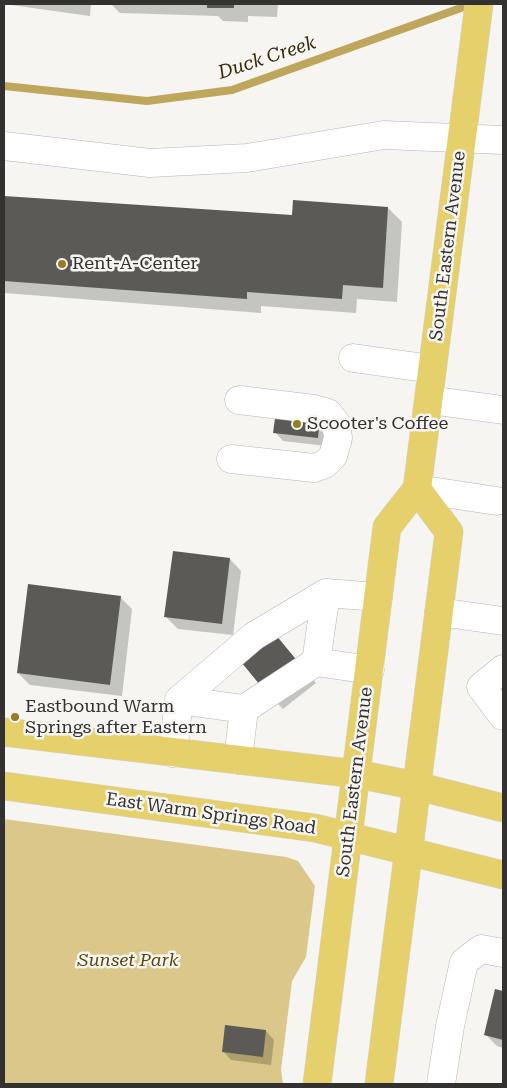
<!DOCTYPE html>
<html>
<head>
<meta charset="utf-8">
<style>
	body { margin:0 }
	#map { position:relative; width:507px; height:1088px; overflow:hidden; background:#f6f5f1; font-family:"Roboto Serif",serif }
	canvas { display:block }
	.frame { position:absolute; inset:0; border:5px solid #333231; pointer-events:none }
</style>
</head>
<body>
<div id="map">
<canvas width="507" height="1088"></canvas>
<div class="frame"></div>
</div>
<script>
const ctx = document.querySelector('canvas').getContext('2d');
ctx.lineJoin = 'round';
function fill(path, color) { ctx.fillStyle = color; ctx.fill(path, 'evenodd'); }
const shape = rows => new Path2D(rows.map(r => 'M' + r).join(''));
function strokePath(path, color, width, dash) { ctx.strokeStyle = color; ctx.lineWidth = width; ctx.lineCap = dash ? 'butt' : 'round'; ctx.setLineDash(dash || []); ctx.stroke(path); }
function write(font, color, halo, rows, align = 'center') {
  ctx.font = font + ' "Roboto Serif",serif'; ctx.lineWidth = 5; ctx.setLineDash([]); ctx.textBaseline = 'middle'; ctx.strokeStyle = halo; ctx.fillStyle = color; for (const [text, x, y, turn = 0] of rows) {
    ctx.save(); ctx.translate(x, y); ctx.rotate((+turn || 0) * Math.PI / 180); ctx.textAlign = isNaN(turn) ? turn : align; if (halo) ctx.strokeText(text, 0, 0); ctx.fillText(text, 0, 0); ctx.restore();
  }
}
fill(shape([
	[4,819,286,857,298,861,315,886,306,957,292,981,281,1070,283,1084,4,1084]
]), '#dac789');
fill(shape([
	[4,4,91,4,90,16],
	[111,4,278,4,277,17,248,16,248,22,223,21,218,16,120,13],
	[4,197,293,217,388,208,402,222,397,302,357,299,356,313,261,306,261,313,4,293],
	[277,412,328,425,326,446,283,441,275,432],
	[230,559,241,571,233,635,178,629,166,617],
	[120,597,132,609,122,696,30,685,18,673],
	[271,631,316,683,283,709,275,701],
	[496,990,503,992,503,1048,497,1046,485,1034],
	[266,1031,274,1040,271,1065,231,1060,223,1051]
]), '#0003');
strokePath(shape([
	[4,86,147,101,232,90,472,4]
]), '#bea75c', 8);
fill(shape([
	[207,4,234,4,234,8,207,8],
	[4,196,292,215,293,200,388,207,383,288,343,285,342,299,247,292,247,299,4,281],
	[276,411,320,416,318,438,273,433],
	[173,551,230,558,222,624,164,617],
	[28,584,121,596,110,685,17,673],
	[271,629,308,674,274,702,237,657],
	[495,989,503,991,503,1040,484,1035],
	[225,1025,266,1030,263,1057,222,1052]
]), '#5b5a56');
const minor = shape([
	[4,146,150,163,247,158,384,135,503,140],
	[353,358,432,369],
	[429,400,503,410],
	[231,459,314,468,325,464,333,456,338,438,336,423,328,413,314,409,239,400],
	[417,489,497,501],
	[439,612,503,621],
	[316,662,326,593],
	[503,669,481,687,503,716],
	[179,700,244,709],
	[173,753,179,700,254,636,326,593,378,597],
	[238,760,244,709,316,662,370,670],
	[441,1084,450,1026,464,962,481,949,503,953]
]);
const major = shape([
	[4,732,357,774,417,786,503,808],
	[4,786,315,828,503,875],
	[317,1084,387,527,417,489,479,4],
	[379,1084,449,532,417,489]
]);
strokePath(minor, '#b5b4b0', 29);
strokePath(major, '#d2d2d2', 29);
strokePath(minor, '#fff', 28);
strokePath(major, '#e6d06b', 28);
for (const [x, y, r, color] of [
	[62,264,5,"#957d25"],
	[297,424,5,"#957d25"],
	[15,717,5,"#957d25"]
]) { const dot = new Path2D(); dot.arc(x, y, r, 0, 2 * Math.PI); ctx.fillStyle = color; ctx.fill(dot); strokePath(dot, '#f6f5f1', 2); }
write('18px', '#333231', '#f6f5f1', [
	["South Eastern Avenue",448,246,-83],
	["South Eastern Avenue",355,782,-83],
	["East Warm Springs Road",211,814,8]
]);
write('18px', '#333231', '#f6f5f1', [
	["Rent-A-Center",72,264],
	["Scooter's Coffee",307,424],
	["Eastbound Warm",25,707],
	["Springs after Eastern",25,728]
], 'left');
write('italic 18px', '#58480b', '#f6f5f1', [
	["Sunset Park",128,961]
]);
write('italic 19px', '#342b08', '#f6f5f1', [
	["Duck Creek",267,58,-18]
]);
</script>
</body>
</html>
